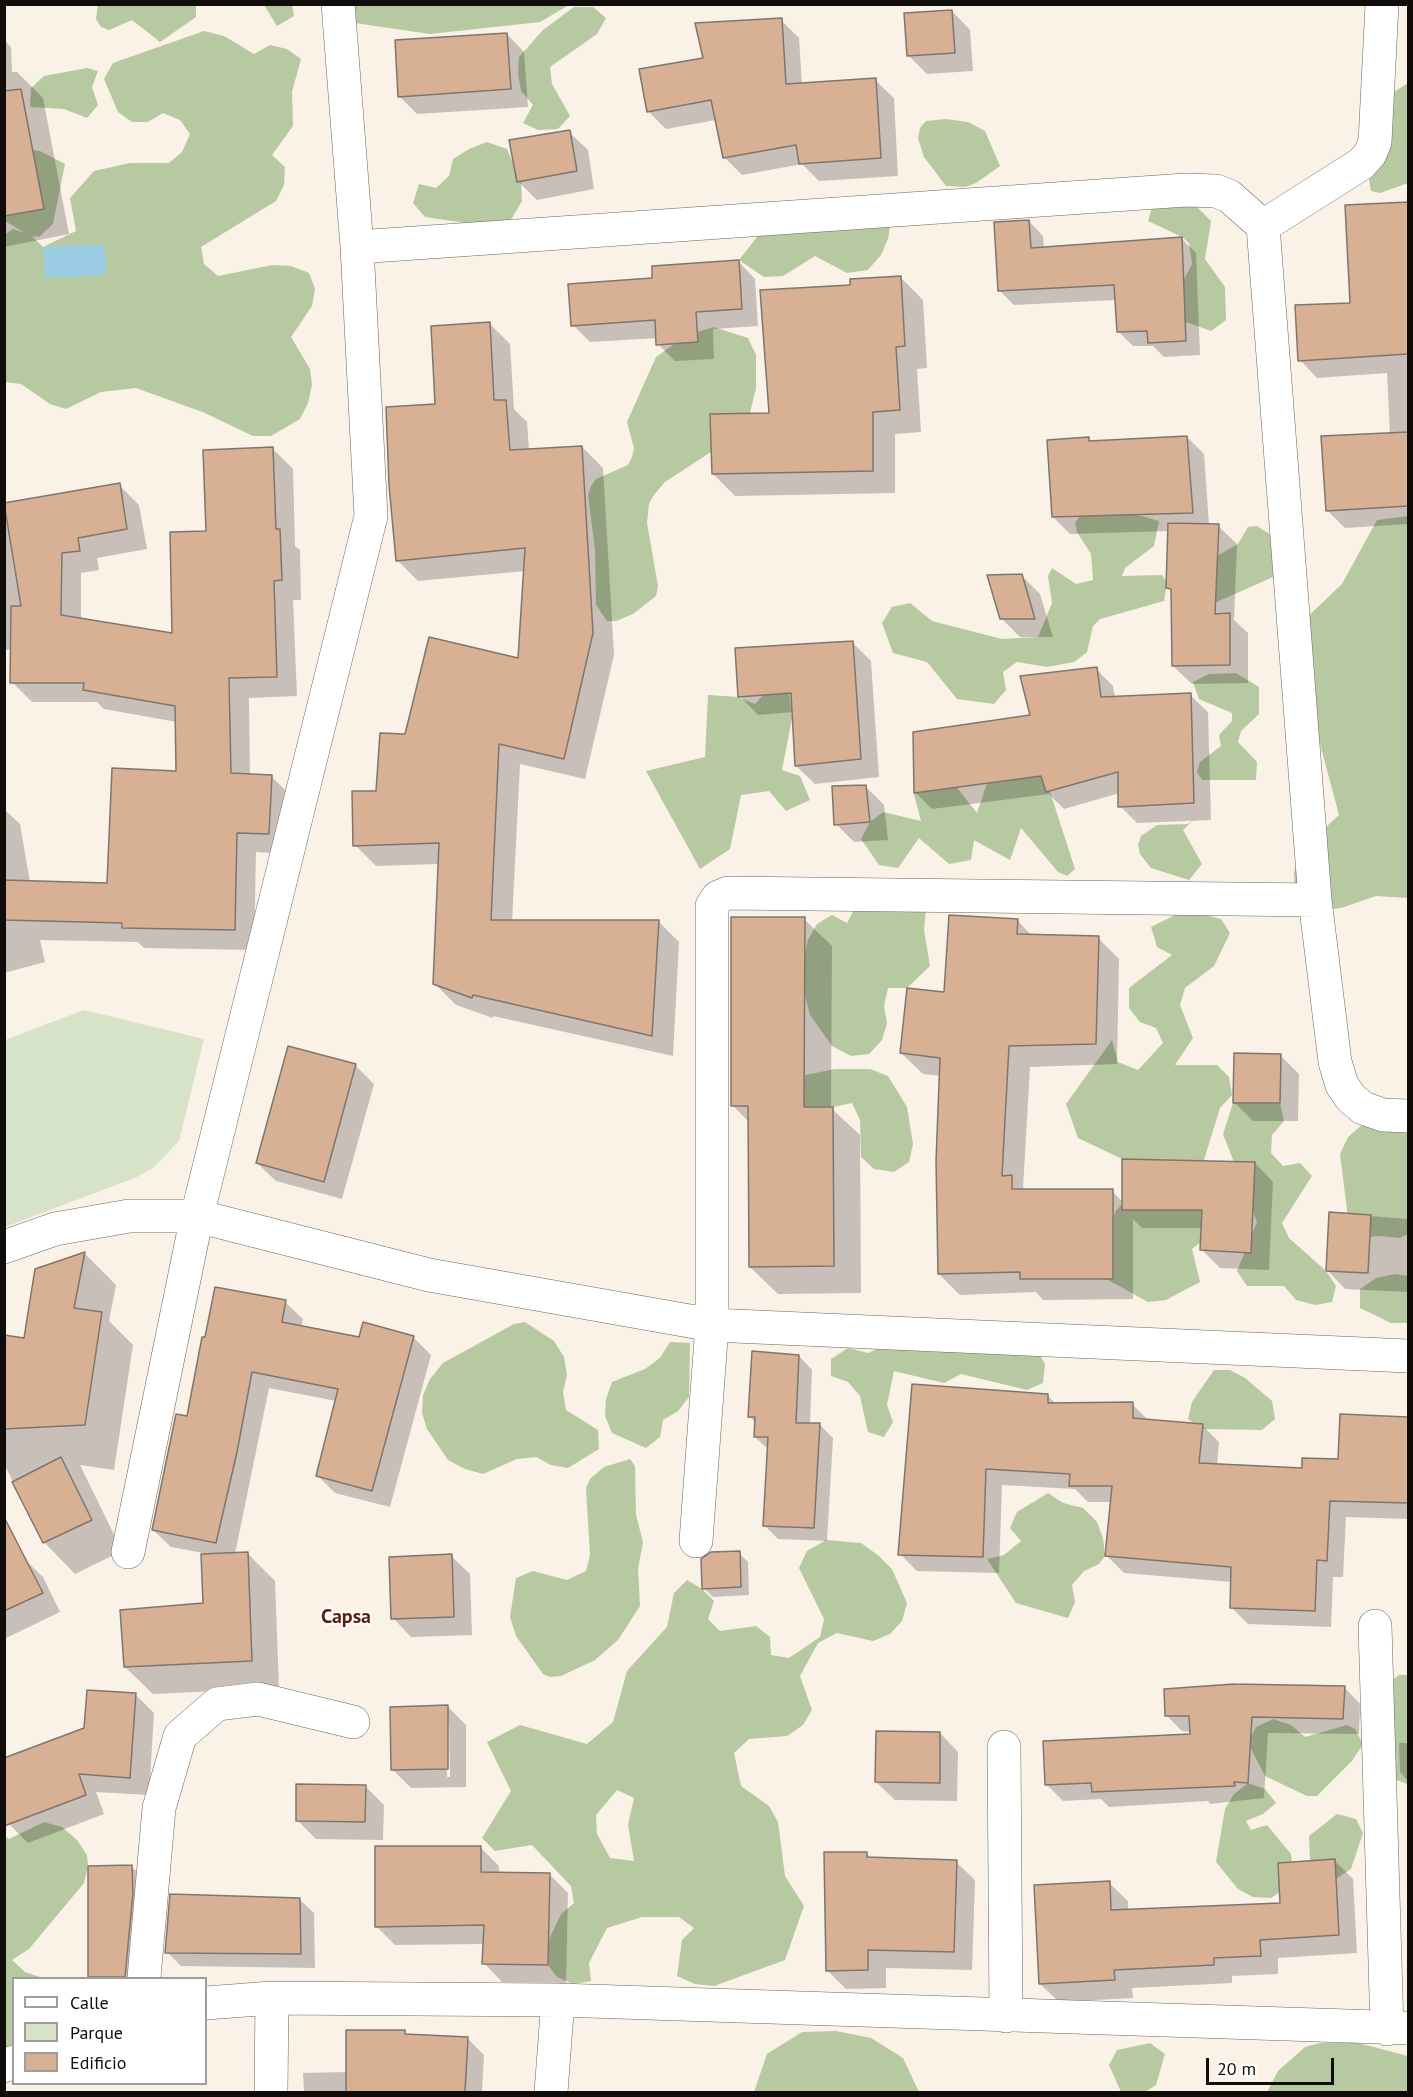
<!DOCTYPE html>
<html>
<head>
<meta charset="utf-8">
<style>
	body { margin:0 }
	#map { position:relative; width:1413px; height:2097px; overflow:hidden; background:#faf1e7; font-family:"PT Sans",sans-serif }
	canvas { display:block }
	.frame { position:absolute; inset:0; border:6px solid #0f0c09; pointer-events:none }
	.legend { position:absolute; left:12px; top:1977px; width:195px; height:108px; box-sizing:border-box; background:#fff; border:2px solid #9f9e9d; margin:0; padding:8px 10px; list-style:none; font-size:18px; color:#0f0c09 }
	.legend li { display:flex; align-items:center; gap:12px; height:30px }
	.legend b { width:30px; border:2px solid #9f9e9d }
	.scale { position:absolute; left:1206px; top:2058px; width:128px; height:27px; box-sizing:border-box; border:3px solid #0f0c09; border-top:0; padding-left:8px; font-size:18px; line-height:21px; white-space:nowrap; color:#0f0c09; -webkit-text-stroke:4px #fff; paint-order:stroke }
</style>
</head>
<body>
<div id="map">
<canvas width="1413" height="2097"></canvas>
<div class="frame"></div>
<ul class="legend">
<li><b style="height:8px;background:#fff"></b>Calle</li>
<li><b style="height:16px;background:#d7e3c9"></b>Parque</li>
<li><b style="height:16px;background:#d8b195"></b>Edificio</li>
</ul>
<div class="scale">20 m</div>
</div>
<script>
const ctx = document.querySelector('canvas').getContext('2d');
ctx.lineJoin = 'round';
function fill(path, color) { ctx.fillStyle = color; ctx.fill(path, 'evenodd'); }
const shape = rows => new Path2D(rows.map(r => 'M' + r).join(''));
function strokePath(path, color, width, dash) { ctx.strokeStyle = color; ctx.lineWidth = width; ctx.lineCap = dash ? 'butt' : 'round'; ctx.setLineDash(dash || []); ctx.stroke(path); }
function write(font, color, halo, rows, align = 'center') {
  ctx.font = font + ' "PT Sans",sans-serif'; ctx.lineWidth = 4.5; ctx.setLineDash([]); ctx.textBaseline = 'middle'; ctx.strokeStyle = halo; ctx.fillStyle = color; for (const [text, x, y, turn = 0] of rows) {
    ctx.save(); ctx.translate(x, y); ctx.rotate((+turn || 0) * Math.PI / 180); ctx.textAlign = isNaN(turn) ? turn : align; if (halo) ctx.strokeText(text, 0, 0); ctx.fillText(text, 0, 0); ctx.restore();
  }
}
fill(shape([
	[84,1010,204,1039,179,1141,154,1167,137,1177,5,1227,5,1040]
]), '#d7e3c9');
fill(shape([
	[98,5,196,5,196,17,160,42,132,20,109,30,101,27,96,19],
	[264,5,292,5,294,16,277,26],
	[342,5,569,5,540,22,430,34,355,23],
	[574,7,593,7,606,18,597,34,550,67,552,84,570,116,558,129,538,130,523,123,533,105,521,91,518,74,519,57,543,30],
	[204,31,224,36,254,54,270,45,287,49,301,59,292,92,293,126,272,155,285,167,284,185,276,201,201,247,204,264,218,276,272,265,291,266,309,273,315,289,312,306,291,337,310,369,312,385,308,403,300,419,271,436,253,436,205,413,136,388,101,392,66,409,50,404,21,384,5,382,5,234,13,229,25,233,5,221,4,185,11,146,40,151,65,164,53,224,39,237,32,236,43,247,76,231,70,198,94,171,130,163,169,163,182,152,190,134,180,120,163,113,148,122,132,122,118,112,104,79,113,63],
	[87,68,98,71,92,87,98,105,87,118,64,109,30,107,31,88,44,76],
	[1408,83,1408,183,1380,193,1371,191,1368,173,1391,94],
	[946,119,968,122,985,131,1000,166,976,183,965,187,946,186,924,157,918,138,920,128,926,121],
	[487,142,507,149,521,182,522,201,512,218,498,228,425,217,413,203,419,184,436,188,449,176,453,159,469,149],
	[1186,196,1211,221,1205,259,1225,287,1226,320,1211,331,1175,318,1174,299,1192,264,1189,243,1182,237,1148,221,1153,204],
	[786,200,891,220,888,239,881,255,868,270,847,273,815,256,783,276,764,277,739,260],
	[714,327,748,338,756,355,756,388,746,429,665,482,653,496,649,504,647,523,658,586,656,596,633,614,616,621,607,621,596,605,595,550,588,495,591,486,596,479,628,465,632,457,634,448,627,422,656,357,687,335],
	[1113,508,1159,521,1154,546,1125,568,1122,576,1162,575,1167,583,1164,601,1100,619,1093,626,1087,652,1074,662,1047,667,1017,662,1003,672,1006,690,994,704,957,699,927,662,893,653,882,623,892,607,910,603,932,621,1002,639,1038,637,1052,603,1048,576,1052,568,1076,584,1093,580,1091,554,1077,532,1075,522,1082,514],
	[1408,516,1408,898,1376,896,1341,908,1324,910,1295,892,1294,872,1301,855,1312,840,1339,815,1307,695,1302,622,1342,584,1377,520],
	[1257,526,1273,536,1281,562,1273,577,1210,605,1215,557,1238,544,1248,527],
	[1236,673,1259,687,1259,714,1241,731,1238,742,1257,762,1256,780,1202,780,1197,772,1200,762,1221,746,1219,735,1232,721,1232,713,1199,699,1193,682,1209,674],
	[772,685,789,692,792,718,782,770,800,776,810,800,786,811,769,791,741,795,730,849,700,869,646,771,705,757,708,695,738,697,755,704],
	[1042,767,1075,869,1067,876,1058,872,1021,828,1010,860,974,840,971,860,949,864,919,838,898,868,879,865,861,839,870,822,883,812,921,821,913,791,948,776,977,813,987,783],
	[1196,817,1183,830,1202,864,1189,880,1151,868,1140,854,1138,845,1141,836,1157,825,1188,824],
	[855,908,926,910,924,930,930,966,907,988,888,988,884,1006,887,1023,882,1040,869,1054,851,1056,832,1046,810,1015,805,996,804,958,808,940,817,924,832,915,847,923],
	[1185,910,1221,919,1230,933,1214,966,1185,988,1180,1005,1193,1038,1175,1065,1217,1065,1229,1077,1232,1095,1220,1108,1204,1160,1175,1171,1122,1159,1078,1138,1066,1104,1112,1040,1118,1062,1138,1070,1163,1043,1156,1028,1140,1022,1129,1008,1129,988,1172,955,1157,947,1151,927],
	[835,1069,870,1069,888,1076,907,1107,913,1144,909,1162,894,1172,874,1169,861,1157,860,1120,852,1103,833,1107,804,1106,786,1101,800,1076],
	[1249,1097,1280,1103,1284,1121,1272,1135,1271,1153,1283,1166,1300,1163,1312,1176,1282,1223,1289,1238,1326,1271,1336,1286,1332,1302,1315,1305,1296,1300,1284,1286,1247,1286,1237,1271,1257,1222,1223,1134,1233,1103],
	[1408,1123,1408,1234,1400,1238,1379,1236,1361,1238,1349,1226,1340,1154,1348,1137,1362,1125],
	[1179,1184,1214,1223,1206,1238,1192,1249,1200,1282,1166,1300,1148,1302,1099,1275,1110,1227,1116,1210,1130,1198],
	[1395,1274,1408,1276,1408,1323,1391,1323,1360,1308,1360,1289,1376,1278],
	[525,1322,554,1341,564,1357,567,1375,563,1392,566,1410,598,1430,599,1449,568,1468,551,1465,536,1457,517,1459,483,1474,465,1469,448,1460,427,1429,422,1413,423,1395,430,1379,443,1363,514,1324],
	[902,1338,1036,1349,1045,1364,1043,1383,1027,1390,961,1374,944,1383,894,1371,887,1405,893,1422,884,1437,868,1432,860,1396,848,1382,831,1376,831,1359,848,1348,868,1353],
	[670,1342,690,1343,689,1397,678,1411,663,1420,660,1437,646,1448,612,1433,605,1416,606,1399,612,1382,645,1369,660,1358],
	[1214,1370,1230,1370,1245,1378,1272,1401,1275,1419,1262,1430,1203,1429,1188,1419,1192,1402],
	[630,1459,635,1466,636,1515,643,1542,638,1569,640,1606,618,1640,595,1660,561,1676,550,1677,543,1674,516,1636,510,1617,516,1578,533,1571,567,1580,586,1571,590,1555,586,1488,590,1479,604,1467],
	[1048,1493,1063,1503,1083,1508,1097,1522,1103,1538,1105,1556,1099,1564,1084,1571,1072,1585,1075,1602,1068,1618,1016,1603,987,1559,1004,1555,1021,1541,1010,1528,1017,1512],
	[826,1540,861,1543,879,1556,892,1569,907,1603,902,1621,890,1634,873,1641,837,1633,818,1643,800,1676,812,1710,803,1725,787,1736,749,1739,734,1753,741,1786,769,1806,778,1822,785,1876,804,1906,785,1960,714,1986,695,1984,677,1976,682,1940,694,1928,679,1917,642,1917,607,1928,589,1963,591,1981,573,1984,557,1977,548,1965,545,1948,561,1914,574,1903,571,1886,532,1845,495,1851,482,1838,511,1791,487,1742,520,1725,587,1744,613,1722,627,1671,667,1627,674,1593,687,1580,702,1589,714,1601,708,1619,720,1631,756,1626,770,1637,771,1655,789,1658,820,1637,824,1619,799,1568,807,1551],
	[617,1790,634,1798,628,1825,634,1861,610,1858,597,1834,596,1815],
	[1399,1675,1408,1675,1407,1784,1389,1777,1362,1729,1360,1712,1370,1697],
	[1273,1719,1291,1725,1305,1737,1347,1725,1355,1729,1363,1744,1352,1761,1317,1796,1307,1796,1265,1776,1248,1743,1256,1727],
	[1248,1783,1265,1789,1276,1803,1263,1814,1246,1821,1251,1830,1267,1825,1291,1854,1293,1871,1286,1888,1271,1898,1253,1897,1238,1889,1216,1862,1225,1809,1234,1794],
	[1337,1814,1356,1819,1363,1833,1351,1869,1334,1880,1316,1876,1310,1859,1309,1836],
	[44,1822,62,1827,77,1840,87,1855,88,1866,84,1883,29,1949,12,1960,25,1972,43,1978,14,1978,13,2048,4,2047,4,1836,9,1839],
	[836,2031,871,2038,903,2058,919,2092,754,2092,767,2054,802,2032],
	[1150,2043,1165,2054,1156,2085,1145,2092,1121,2092,1109,2065,1117,2050],
	[1320,2043,1358,2043,1408,2056,1408,2092,1267,2092,1278,2071,1305,2047]
]), '#b7c9a0');
fill(shape([
	[104,244,107,275,45,278,43,247]
]), '#9dcde4');
fill(shape([
	[952,11,970,30,973,71,927,74,908,55],
	[781,20,799,38,802,85,875,80,894,98,898,176,819,181,802,164,742,175,724,157,716,120,666,129,648,111,704,59],
	[507,34,524,52,528,107,417,114,399,96],
	[4,40,11,47,12,72,17,72,43,98,69,234,4,247],
	[569,132,588,150,594,189,537,200,518,181],
	[1408,203,1408,524,1345,528,1327,510,1390,434,1387,373,1317,378,1300,360,1351,304,1347,207],
	[1029,221,1043,236,1044,248,1181,238,1196,253,1200,355,1164,357,1153,346,1133,346,1119,332,1116,300,1014,305,999,290],
	[738,261,755,279,758,326,713,329,714,359,675,361,658,344,657,338,590,342,573,325,654,280],
	[900,277,923,300,927,368,917,369,921,432,895,434,895,493,735,496,713,474,771,414,852,286],
	[489,323,510,344,514,409,527,422,529,450,582,447,603,468,614,655,585,779,520,764,512,922,658,921,679,942,673,1056,493,1016,493,1018,456,1005,434,983,439,864,376,866,355,845,378,792,406,736,520,660,525,571,418,581,397,560,436,406],
	[1187,437,1204,454,1209,525,1218,526,1237,544,1234,620,1248,633,1248,683,1192,684,1173,666,1173,593,1168,588,1169,531,1070,534,1053,517,1088,439,1091,442],
	[273,449,293,469,295,546,300,550,301,600,293,600,297,696,249,698,250,776,271,776,291,796,289,854,256,852,254,950,144,948,138,942,40,940,45,962,4,973,4,809,20,824,30,882,108,884,178,772,177,722,104,709,97,702,32,702,12,682,12,648,4,651,4,504,119,485,139,505,147,549,97,558,99,570,81,573,81,620,174,635,208,532],
	[1022,576,1040,594,1053,637,1020,637,1001,618],
	[852,642,871,661,879,777,815,784,796,766,794,712,758,715,740,696],
	[1096,669,1113,686,1115,698,1190,695,1208,712,1211,820,1137,823,1120,806,1120,793,1064,809,1049,794,932,809,915,792,1031,717],
	[865,786,884,805,888,840,854,842,836,824],
	[804,919,832,946,831,1108,860,1135,861,1293,778,1294,750,1267,749,1122,732,1105],
	[1017,920,1032,936,1098,938,1119,959,1117,1064,1030,1067,1023,1189,1112,1191,1124,1203,1255,1163,1273,1182,1269,1270,1220,1268,1202,1250,1203,1228,1142,1228,1133,1219,1133,1299,1043,1300,1036,1292,960,1295,939,1274,941,1076,923,1074,901,1053,946,994],
	[1280,1055,1299,1074,1298,1121,1253,1121,1234,1102],
	[355,1065,374,1084,342,1199,276,1181,257,1163],
	[1331,1213,1408,1219,1408,1292,1345,1289,1328,1271],
	[85,1254,116,1285,109,1321,133,1345,114,1470,80,1465,122,1551,75,1574,44,1542,4,1464,4,1336,25,1340,36,1270],
	[285,1302,303,1319,301,1327,360,1338,413,1337,431,1355,390,1507,335,1493,317,1475,336,1401,269,1388,235,1554,248,1554,275,1581,279,1688,153,1694,125,1667,205,1605,203,1553,171,1547,153,1530,188,1418],
	[799,1356,812,1370,810,1424,819,1424,833,1438,827,1541,778,1539,765,1526,769,1450,755,1437,756,1423,749,1416],
	[1047,1395,1056,1404,1132,1404,1149,1421,1202,1425,1219,1442,1217,1465,1304,1469,1340,1461,1342,1416,1408,1419,1408,1519,1346,1517,1343,1577,1333,1577,1331,1627,1248,1624,1231,1607,1232,1582,1124,1573,1107,1556,1112,1502,1088,1502,1075,1489,1002,1485,999,1573,917,1571,900,1554],
	[739,1553,748,1562,749,1595,713,1597,704,1588],
	[451,1556,470,1574,472,1635,411,1637,393,1618],
	[24,1559,43,1577,60,1612,4,1639,4,1569],
	[1344,1687,1360,1704,1359,1734,1268,1733,1264,1798,1210,1804,1208,1801,1109,1807,1101,1799,1063,1801,1047,1785,1192,1736,1192,1732,1182,1731,1166,1715],
	[136,1695,154,1713,149,1795,96,1792,104,1814,28,1843,9,1824,4,1812,86,1730],
	[447,1706,466,1725,466,1787,411,1788,393,1770],
	[446,1723,449,1723,450,1777,447,1777],
	[940,1733,958,1752,957,1801,895,1800,876,1782],
	[1399,1743,1408,1743,1408,1781,1400,1772],
	[365,1786,384,1805,383,1840,316,1839,297,1820],
	[481,1848,499,1866,499,1874,550,1875,568,1893,566,1983,502,1982,484,1963,485,1944,395,1945,377,1927],
	[1408,1849,1408,1926,1407,1924],
	[866,1853,872,1859,956,1862,975,1880,972,1970,886,1968,886,1988,846,1989,827,1970],
	[1335,1861,1353,1879,1357,1953,1278,1958,1278,1974,1232,1976,1232,1983,1132,1988,1133,1998,1059,2002,1040,1984,1109,1883,1128,1901,1128,1911,1281,1904],
	[132,1867,150,1885,144,1978,91,1978,89,1977],
	[299,1899,314,1913,315,1968,181,1966,167,1952],
	[404,2031,408,2036,467,2038,484,2055,482,2092,304,2092,303,2073,347,2072]
]), '#0003');
const building = shape([
	[952,10,955,53,907,56,904,13,952,10],
	[782,18,786,84,876,78,881,158,799,164,796,145,723,158,711,100,647,112,639,69,703,58,695,23,782,18],
	[507,33,511,89,398,97,395,40,507,33],
	[21,89,44,209,4,216,4,91,21,89],
	[570,130,577,171,517,182,509,140,570,130],
	[1408,202,1408,354,1298,361,1295,305,1350,303,1345,205,1408,202],
	[1029,220,1031,248,1182,237,1186,341,1148,343,1147,331,1117,332,1114,285,998,291,994,222,1029,220],
	[739,260,742,309,696,312,698,342,656,345,655,320,571,326,568,284,652,278,652,266,739,260],
	[901,276,905,346,896,347,900,410,873,412,873,471,712,474,710,414,769,413,760,290,850,285,850,279,901,276],
	[490,322,494,400,506,400,510,450,582,446,593,633,564,759,499,744,491,920,659,920,652,1036,473,995,472,998,433,984,439,843,353,846,352,791,376,791,380,733,405,734,429,637,518,658,525,548,396,561,389,485,386,407,435,404,431,326,490,322],
	[1408,432,1408,506,1326,511,1321,436,1408,432],
	[1187,436,1193,513,1052,517,1047,440,1089,437,1089,441,1187,436],
	[273,447,276,529,280,529,282,580,274,581,277,677,229,678,231,773,272,775,269,834,237,833,235,930,122,928,122,923,4,920,4,880,107,883,112,768,176,771,175,706,83,690,84,683,10,683,11,606,21,606,4,503,120,483,127,529,78,538,80,551,62,553,61,615,172,633,170,532,206,531,203,450,273,447],
	[1168,523,1219,524,1215,614,1230,613,1230,665,1172,666,1171,589,1166,588,1168,523],
	[1022,574,1035,619,1000,619,987,575,1022,574],
	[853,641,861,759,795,766,791,693,738,697,735,648,853,641],
	[1097,667,1101,697,1191,693,1194,803,1118,807,1118,772,1046,792,1041,776,914,793,913,732,1030,715,1020,676,1097,667],
	[866,785,870,822,834,825,832,786,866,785],
	[949,915,1018,919,1017,934,1099,936,1096,1044,1009,1046,1002,1176,1012,1175,1012,1189,1113,1189,1113,1279,1020,1279,1020,1272,938,1274,936,1161,940,1058,900,1053,907,988,944,992,949,915],
	[731,917,805,917,804,1107,833,1107,834,1266,749,1267,748,1106,731,1106,731,917],
	[288,1046,356,1064,324,1182,256,1163,288,1046],
	[1234,1053,1281,1054,1280,1103,1233,1103,1234,1053],
	[1122,1159,1255,1162,1251,1253,1200,1250,1202,1210,1122,1210,1122,1159],
	[1329,1212,1371,1215,1368,1273,1326,1271,1329,1212],
	[85,1252,74,1308,102,1312,85,1425,4,1429,4,1335,24,1338,35,1269,85,1252],
	[215,1287,286,1300,282,1322,359,1337,363,1322,414,1336,372,1491,316,1476,338,1389,252,1372,237,1452,216,1543,152,1530,176,1414,187,1416,202,1337,205,1337,215,1287],
	[752,1351,799,1355,796,1423,820,1423,814,1528,763,1526,768,1437,754,1437,755,1417,748,1417,752,1351],
	[912,1384,1048,1394,1048,1403,1133,1402,1133,1418,1203,1424,1199,1463,1302,1468,1302,1458,1338,1459,1340,1414,1408,1417,1408,1503,1330,1501,1327,1561,1317,1560,1315,1611,1230,1608,1231,1567,1105,1556,1112,1486,1069,1486,1070,1474,986,1469,983,1557,898,1555,912,1384],
	[61,1457,92,1520,43,1543,12,1482,61,1457],
	[4,1517,43,1593,4,1611,4,1517],
	[740,1551,741,1587,702,1589,701,1559,711,1552,740,1551],
	[248,1552,252,1661,124,1667,120,1610,203,1603,201,1554,248,1552],
	[452,1554,454,1617,391,1619,389,1557,452,1554],
	[1234,1684,1345,1686,1343,1719,1252,1717,1248,1783,1234,1782,1235,1786,1092,1792,1091,1783,1045,1785,1043,1741,1190,1734,1189,1716,1165,1716,1164,1689,1234,1684],
	[87,1690,136,1693,130,1778,79,1774,86,1795,4,1826,4,1758,84,1728,87,1690],
	[448,1705,448,1769,391,1770,390,1707,448,1705],
	[876,1731,940,1732,940,1783,875,1782,876,1731],
	[296,1784,366,1785,365,1822,296,1821,296,1784],
	[375,1846,481,1846,481,1872,550,1873,548,1965,482,1964,484,1925,375,1927,375,1846],
	[824,1852,867,1852,867,1857,957,1860,954,1952,868,1950,868,1970,826,1971,824,1852],
	[1335,1859,1339,1935,1260,1940,1261,1956,1214,1958,1214,1965,1114,1970,1115,1980,1039,1984,1034,1885,1110,1881,1111,1910,1280,1903,1278,1863,1335,1859],
	[132,1865,133,1893,125,1977,88,1977,88,1866,132,1865],
	[170,1894,300,1898,301,1954,165,1953,170,1894],
	[346,2030,405,2030,405,2034,468,2037,465,2092,346,2092,346,2030]
]);
fill(building, '#d8b195');
strokePath(building, '#7f756e', 1.5);
const minor = shape([
	[1382,4,1375,142,1370,154,1361,164,1263,226,1315,900,1335,1062,1342,1085,1351,1098,1363,1108,1383,1115,1408,1116],
	[357,247,1186,190,1216,191,1229,196,1263,226],
	[4,1247,55,1229,129,1216,197,1216,429,1275,712,1325,1408,1356],
	[696,1541,712,1325,712,906,718,897,728,893,1315,900],
	[128,1552,197,1216,371,516,357,247,338,4],
	[1375,1626,1387,2029],
	[1004,1747,1006,2016],
	[144,1978,159,1808,180,1736,217,1704,258,1699,353,1722],
	[206,2003,272,1998,558,2000,1408,2028],
	[4,2066,14,2062],
	[271,2092,272,1998],
	[551,2092,558,2000]
]);
strokePath(minor, '#6d665d', 34);
strokePath(minor, '#fff', 33);
write('bold 20px', '#5e1b10', '#fff', [
	["Capsa",346,1617]
]);
</script>
</body>
</html>
